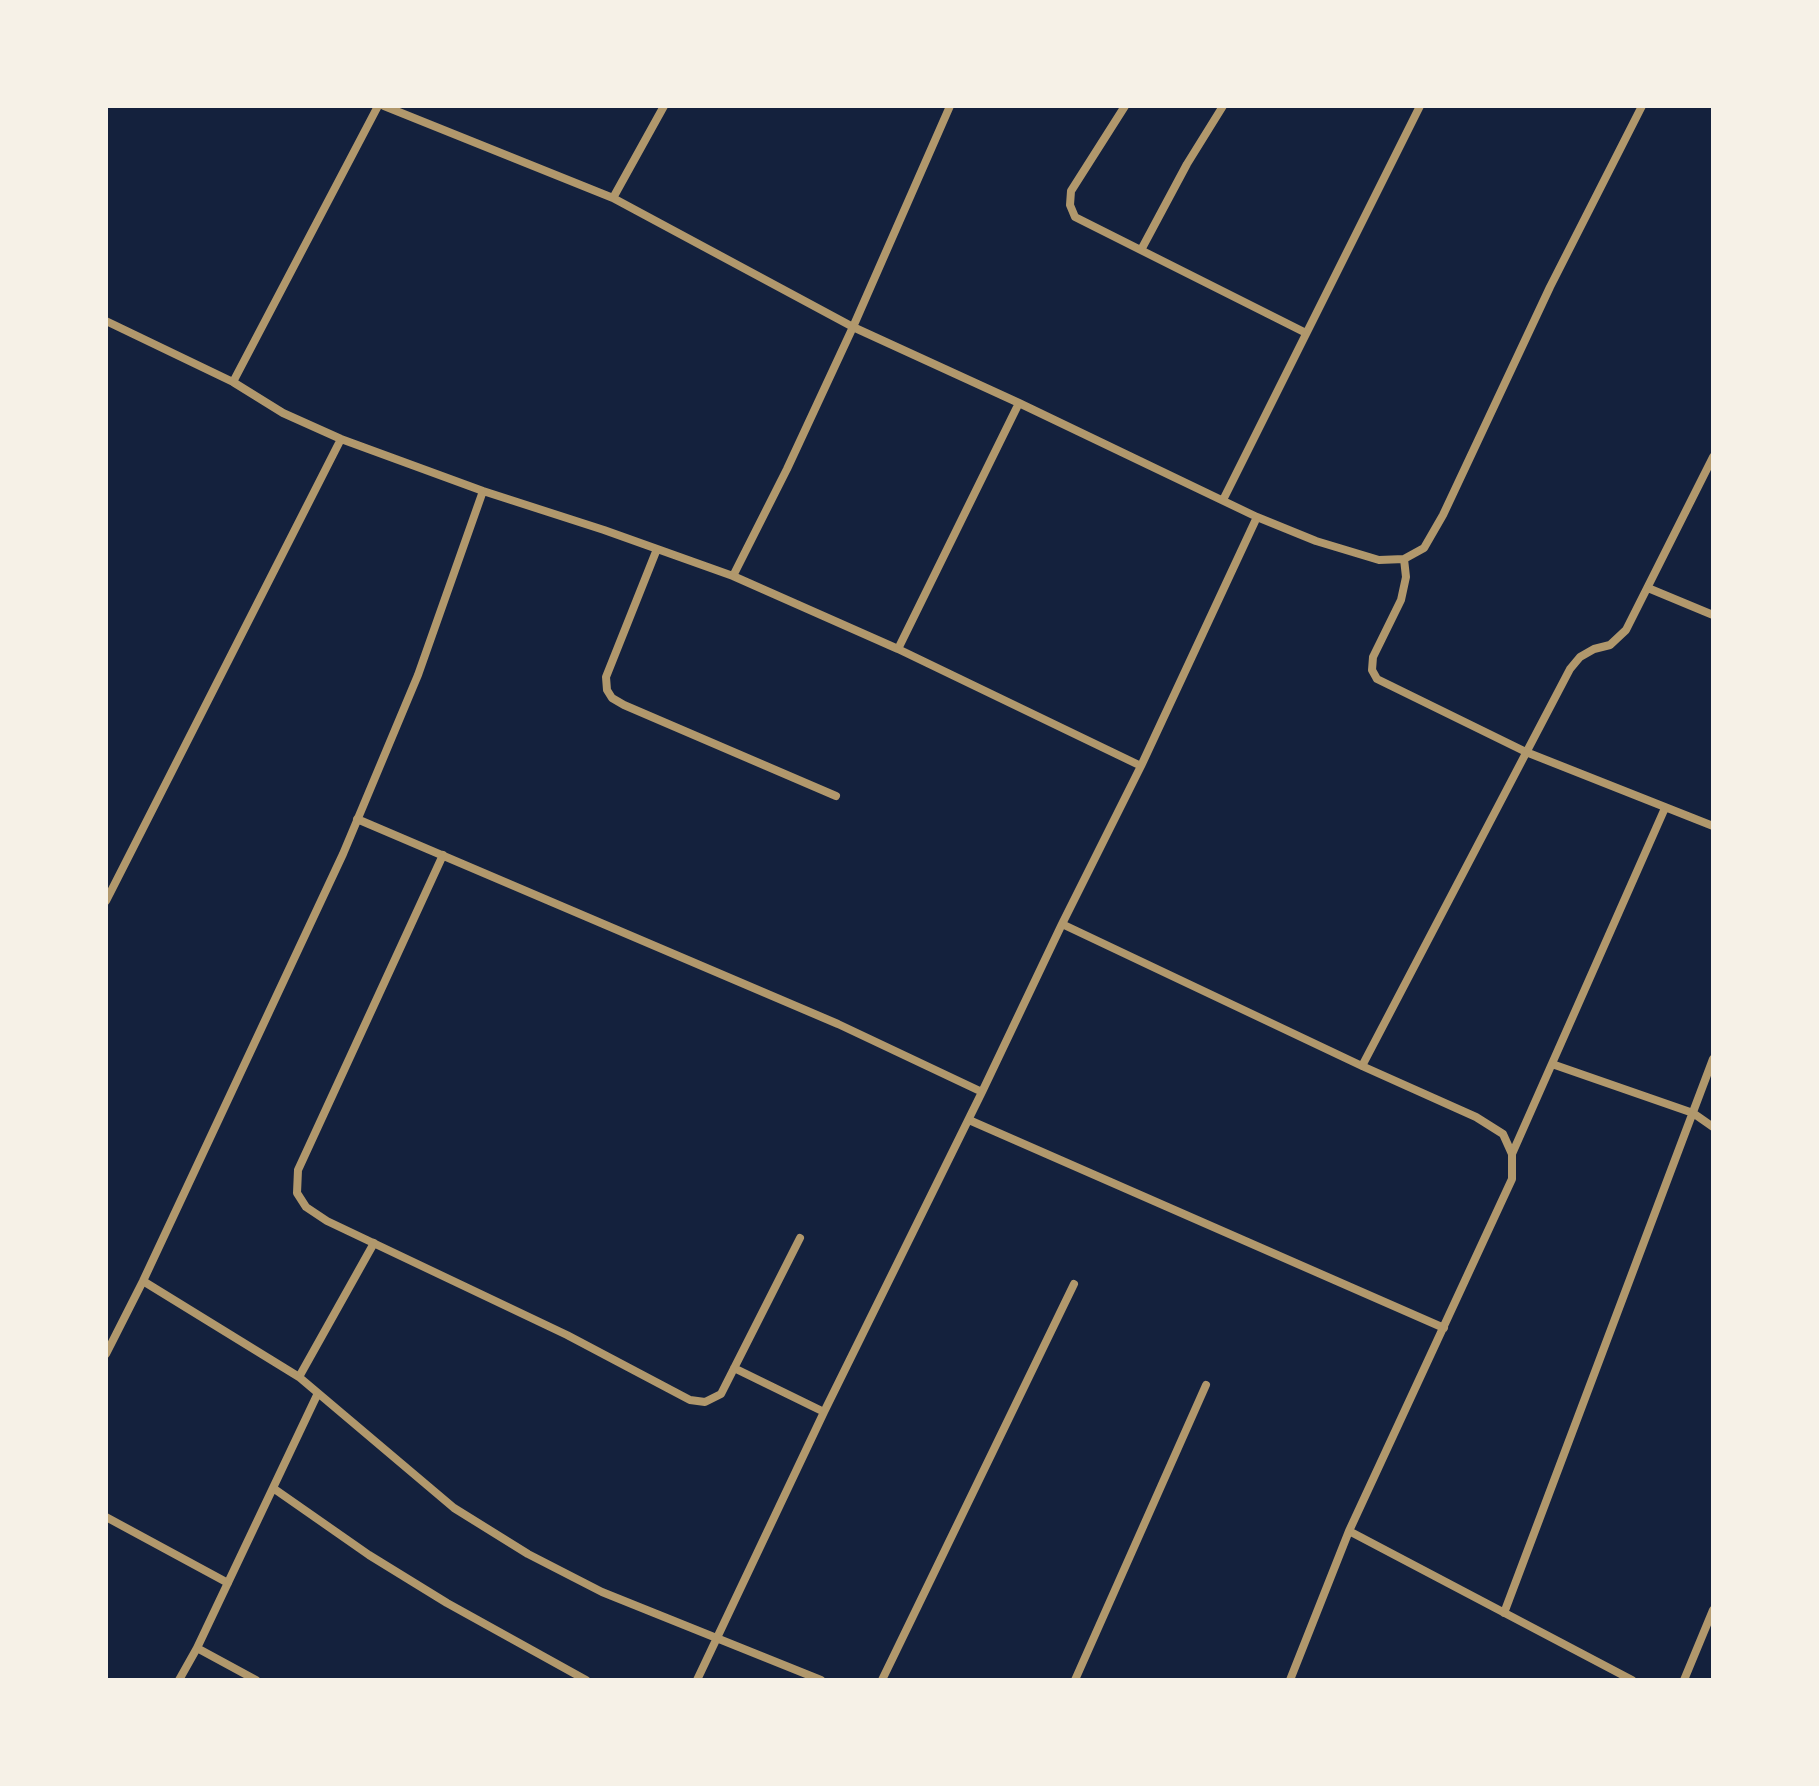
<!DOCTYPE html>
<html>
<head>
<meta charset="utf-8">
<style>
	body { margin:0 }
	#map { position:relative; width:1819px; height:1786px; overflow:hidden; background:#14213d; font-family:Commissioner,sans-serif }
	canvas { display:block }
	.frame { position:absolute; inset:0; border:108px solid #f6f1e7; pointer-events:none }
</style>
</head>
<body>
<div id="map">
<canvas width="1819" height="1786"></canvas>
<div class="frame"></div>
</div>
<script>
const ctx = document.querySelector('canvas').getContext('2d');
ctx.lineJoin = 'round';
const shape = rows => new Path2D(rows.map(r => 'M' + r).join(''));
function strokePath(path, color, width, dash) { ctx.strokeStyle = color; ctx.lineWidth = width; ctx.lineCap = dash ? 'butt' : 'round'; ctx.setLineDash(dash || []); ctx.stroke(path); }
strokePath(shape([
	[384,106,613,198,853,327,1019,403,1257,517,1316,541,1379,560,1404,559,1424,548,1443,515,1550,287,1642,106],
	[1125,106,1071,191,1070,205,1075,217,1306,333],
	[613,198,664,106],
	[1141,250,1187,164,1223,106],
	[106,321,233,382,283,413,341,439,483,491,604,530,733,576,898,649,1141,766],
	[233,382,378,106],
	[1223,500,1420,106],
	[657,549,606,677,607,690,612,698,624,705,836,796],
	[1404,559,1406,577,1401,600,1373,657,1372,670,1377,679,1526,752,1713,826],
	[733,576,787,469,853,327,950,106],
	[1648,588,1713,615],
	[898,649,1019,403],
	[357,819,838,1024,982,1092],
	[443,855,298,1170,297,1193,306,1207,327,1221,567,1335,690,1400,705,1402,721,1394,800,1238],
	[106,901,341,439],
	[1062,924,1362,1066,1476,1117,1503,1134,1512,1154,1512,1179,1349,1531,1290,1680],
	[1552,1064,1693,1113,1713,1127],
	[1362,1066,1570,669,1580,657,1594,649,1610,645,1626,630,1713,457],
	[969,1120,1444,1328],
	[1512,1154,1665,808],
	[143,1281,299,1377,454,1508,528,1554,602,1592,821,1680],
	[106,1354,143,1281,343,854,418,675,483,491],
	[734,1368,824,1412],
	[299,1377,374,1243],
	[273,1488,369,1555,447,1603,586,1680],
	[106,1517,228,1583],
	[1349,1531,1632,1680],
	[1504,1613,1713,1059],
	[197,1648,256,1680],
	[179,1680,197,1648,318,1393],
	[697,1680,824,1412,982,1092,1062,924,1141,766,1257,517],
	[882,1680,1074,1284],
	[1075,1680,1206,1385],
	[1684,1680,1713,1610]
]), '#b1986c', 8);
</script>
</body>
</html>
